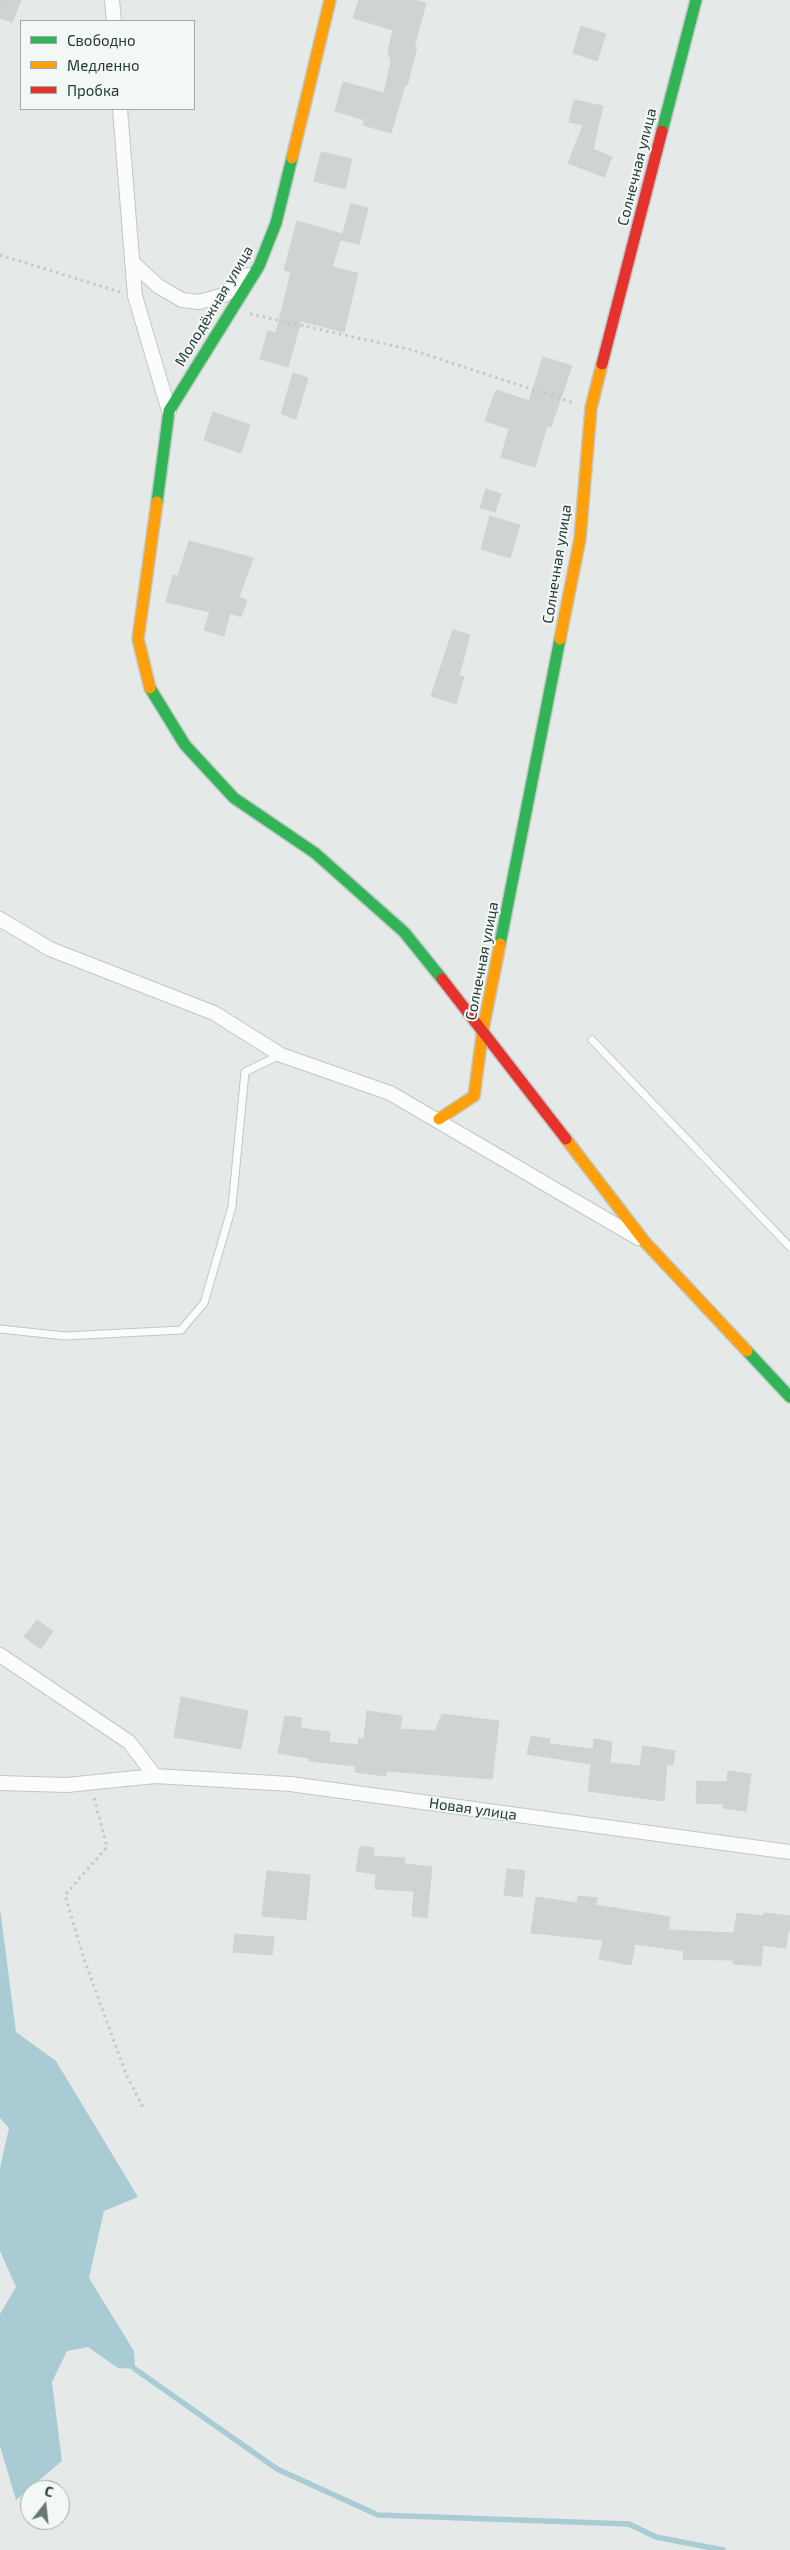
<!DOCTYPE html>
<html>
<head>
<meta charset="utf-8">
<style>
	body { margin:0 }
	#map { position:relative; width:790px; height:2550px; overflow:hidden; background:#e5eae8; font-family:"Exo 2",sans-serif }
	canvas { display:block }
	.legend { position:absolute; left:20px; top:20px; width:175px; height:90px; box-sizing:border-box; background:#f3f8f6; border:1px solid #a0acaa; margin:0; padding:6px 9px; list-style:none; font-size:15px; color:#243b37 }
	.legend li { display:flex; align-items:center; gap:10px; height:25px }
	.legend b { width:25px; border:1px solid #a0acaa }
	.north { position:absolute; left:20px; top:2480px; width:50px; height:50px; box-sizing:border-box; background:#f3f8f6; border:1px solid #a0acaa; border-radius:50%; rotate:16deg; font-size:14px; font-weight:700; line-height:20px; text-align:center; color:#243b37 }
	.north::after { content:''; display:block; margin:auto; width:18px; height:22px; background:#687875; clip-path:polygon(50% 0,100% 100%,50% 72%,0 100%) }
</style>
</head>
<body>
<div id="map">
<canvas width="790" height="2550"></canvas>
<ul class="legend">
<li><b style="height:6px;background:#30b455"></b>Свободно</li>
<li><b style="height:6px;background:#ff9f0a"></b>Медленно</li>
<li><b style="height:6px;background:#e5322d"></b>Пробка</li>
</ul>
<div class="north">С</div>
</div>
<script>
const ctx = document.querySelector('canvas').getContext('2d');
ctx.lineJoin = 'round';
function fill(path, color) { ctx.fillStyle = color; ctx.fill(path, 'evenodd'); }
const shape = rows => new Path2D(rows.map(r => 'M' + r).join(''));
function strokePath(path, color, width, dash) { ctx.strokeStyle = color; ctx.lineWidth = width; ctx.lineCap = dash ? 'butt' : 'round'; ctx.setLineDash(dash || []); ctx.stroke(path); }
function write(font, color, halo, rows, align = 'center') {
  ctx.font = font + ' "Exo 2",sans-serif'; ctx.lineWidth = 4; ctx.setLineDash([]); ctx.textBaseline = 'middle'; ctx.strokeStyle = halo; ctx.fillStyle = color; for (const [text, x, y, turn = 0] of rows) {
    ctx.save(); ctx.translate(x, y); ctx.rotate((+turn || 0) * Math.PI / 180); ctx.textAlign = isNaN(turn) ? turn : align; if (halo) ctx.strokeText(text, 0, 0); ctx.fillText(text, 0, 0); ctx.restore();
  }
}
fill(shape([
	[0,1908,16,2032,56,2061,138,2197,104,2211,89,2278,134,2351,135,2369,118,2368,88,2347,67,2351,52,2382,62,2461,16,2500,0,2446,0,2314,16,2287,0,2251,0,2168,9,2128,0,2118]
]), '#a9ccd4');
strokePath(shape([
	[135,2369,277,2469,378,2515,629,2524,656,2537,723,2550]
]), '#a9ccd4', 5.5);
const building = shape([
	[0,0,21,0,12,22,0,18,0,0],
	[359,0,413,0,426,3,414,47,417,47,407,86,405,85,391,133,363,125,364,120,335,111,343,82,384,93,391,62,388,51,393,30,353,18,359,0],
	[581,26,606,34,597,61,573,53,581,26],
	[574,100,603,106,593,149,612,157,604,177,568,163,583,125,569,122,574,100],
	[321,152,352,159,345,189,314,181,321,152],
	[351,204,368,208,359,244,341,240,351,204],
	[297,221,342,234,332,267,358,273,344,332,301,321,288,367,260,359,268,331,276,333,291,272,284,270,297,221],
	[543,357,572,366,551,427,547,426,535,467,501,457,509,429,485,421,496,390,529,401,543,357],
	[293,373,308,378,296,419,281,414,293,373],
	[213,412,250,425,241,453,204,440,213,412],
	[486,489,501,494,495,512,480,508,486,489],
	[490,516,520,525,510,558,481,549,490,516],
	[189,541,253,558,239,597,247,600,241,617,230,613,224,636,204,630,210,612,166,602,173,575,178,576,189,541],
	[453,630,470,635,459,676,464,677,456,704,431,696,453,630],
	[37,1620,53,1631,41,1649,24,1637,37,1620],
	[181,1697,248,1711,241,1749,174,1737,181,1697],
	[367,1711,402,1716,400,1729,435,1731,442,1714,499,1721,492,1779,386,1771,386,1776,355,1772,356,1766,309,1761,309,1758,278,1753,285,1716,302,1718,300,1728,330,1732,329,1742,358,1745,359,1738,364,1739,367,1711],
	[531,1736,550,1739,549,1744,593,1749,594,1739,612,1742,610,1763,640,1766,643,1746,675,1751,673,1765,667,1764,664,1801,588,1791,591,1764,527,1754,531,1736],
	[728,1771,751,1774,746,1811,723,1808,724,1804,696,1803,697,1781,727,1782,728,1771],
	[360,1846,374,1848,373,1856,405,1858,405,1864,432,1867,427,1918,412,1916,414,1891,375,1889,376,1874,356,1871,360,1846],
	[507,1869,525,1871,522,1897,504,1895,507,1869],
	[267,1871,310,1875,306,1920,262,1916,267,1871],
	[578,1896,597,1898,596,1905,670,1917,668,1930,734,1933,737,1913,763,1916,764,1913,790,1916,790,1932,788,1932,786,1948,763,1945,761,1966,733,1964,733,1960,683,1959,684,1951,635,1944,631,1965,599,1959,603,1940,531,1933,536,1897,577,1903,578,1896],
	[235,1934,274,1937,272,1955,233,1952,235,1934]
]);
fill(building, '#cfd3d2');
strokePath(building, '#ced3d1', 1);
const lane = shape([
	[592,1040,790,1247],
	[0,1329,65,1336,181,1330,204,1303,232,1207,245,1072,280,1055]
]);
const street = shape([
	[112,0,114,21],
	[120,109,135,296,169,411],
	[132,262,158,286,182,300,199,302,224,295,248,275],
	[0,919,50,949,214,1013,281,1055,390,1093,638,1238],
	[0,1655,129,1742,155,1776],
	[0,1783,67,1785,155,1776,290,1784,790,1852]
]);
const fast = shape([
	[662,131,696,0],
	[157,502,169,411,259,266,276,223,292,158],
	[150,688,185,745,234,798,315,853,404,932,442,979],
	[500,944,560,639],
	[747,1351,790,1397]
]);
const slow = shape([
	[292,158,330,0],
	[560,639,580,539,591,408,602,364],
	[150,688,138,639,157,502],
	[439,1119,474,1096,483,1029,500,944],
	[566,1139,645,1242,747,1351]
]);
const jam = shape([
	[602,364,662,131],
	[442,979,566,1139]
]);
strokePath(lane, '#c2c7c5', 9);
strokePath(street, '#c2c7c5', 16);
strokePath(fast, '#c0c7c5', 14);
strokePath(slow, '#c0c7c5', 14);
strokePath(jam, '#c0c7c5', 14);
strokePath(shape([
	[0,255,120,292],
	[250,314,412,350,574,403],
	[94,1798,107,1847,65,1895,84,1959,126,2074,144,2109]
]), '#c2cac7', 3, [2.5, 4]);
strokePath(lane, '#fbfcfc', 7);
strokePath(street, '#fbfcfc', 14);
strokePath(fast, '#30b455', 11);
strokePath(slow, '#ff9f0a', 11);
strokePath(jam, '#e5322d', 11);
write('15px', '#243b37', '#f3f8f6', [
	["Солнечная улица",637,167,-76],
	["Молодёжная улица",214,306,-59],
	["Солнечная улица",557,564,-81],
	["Солнечная улица",482,961,-79],
	["Новая улица",473,1809,8]
]);
</script>
</body>
</html>
